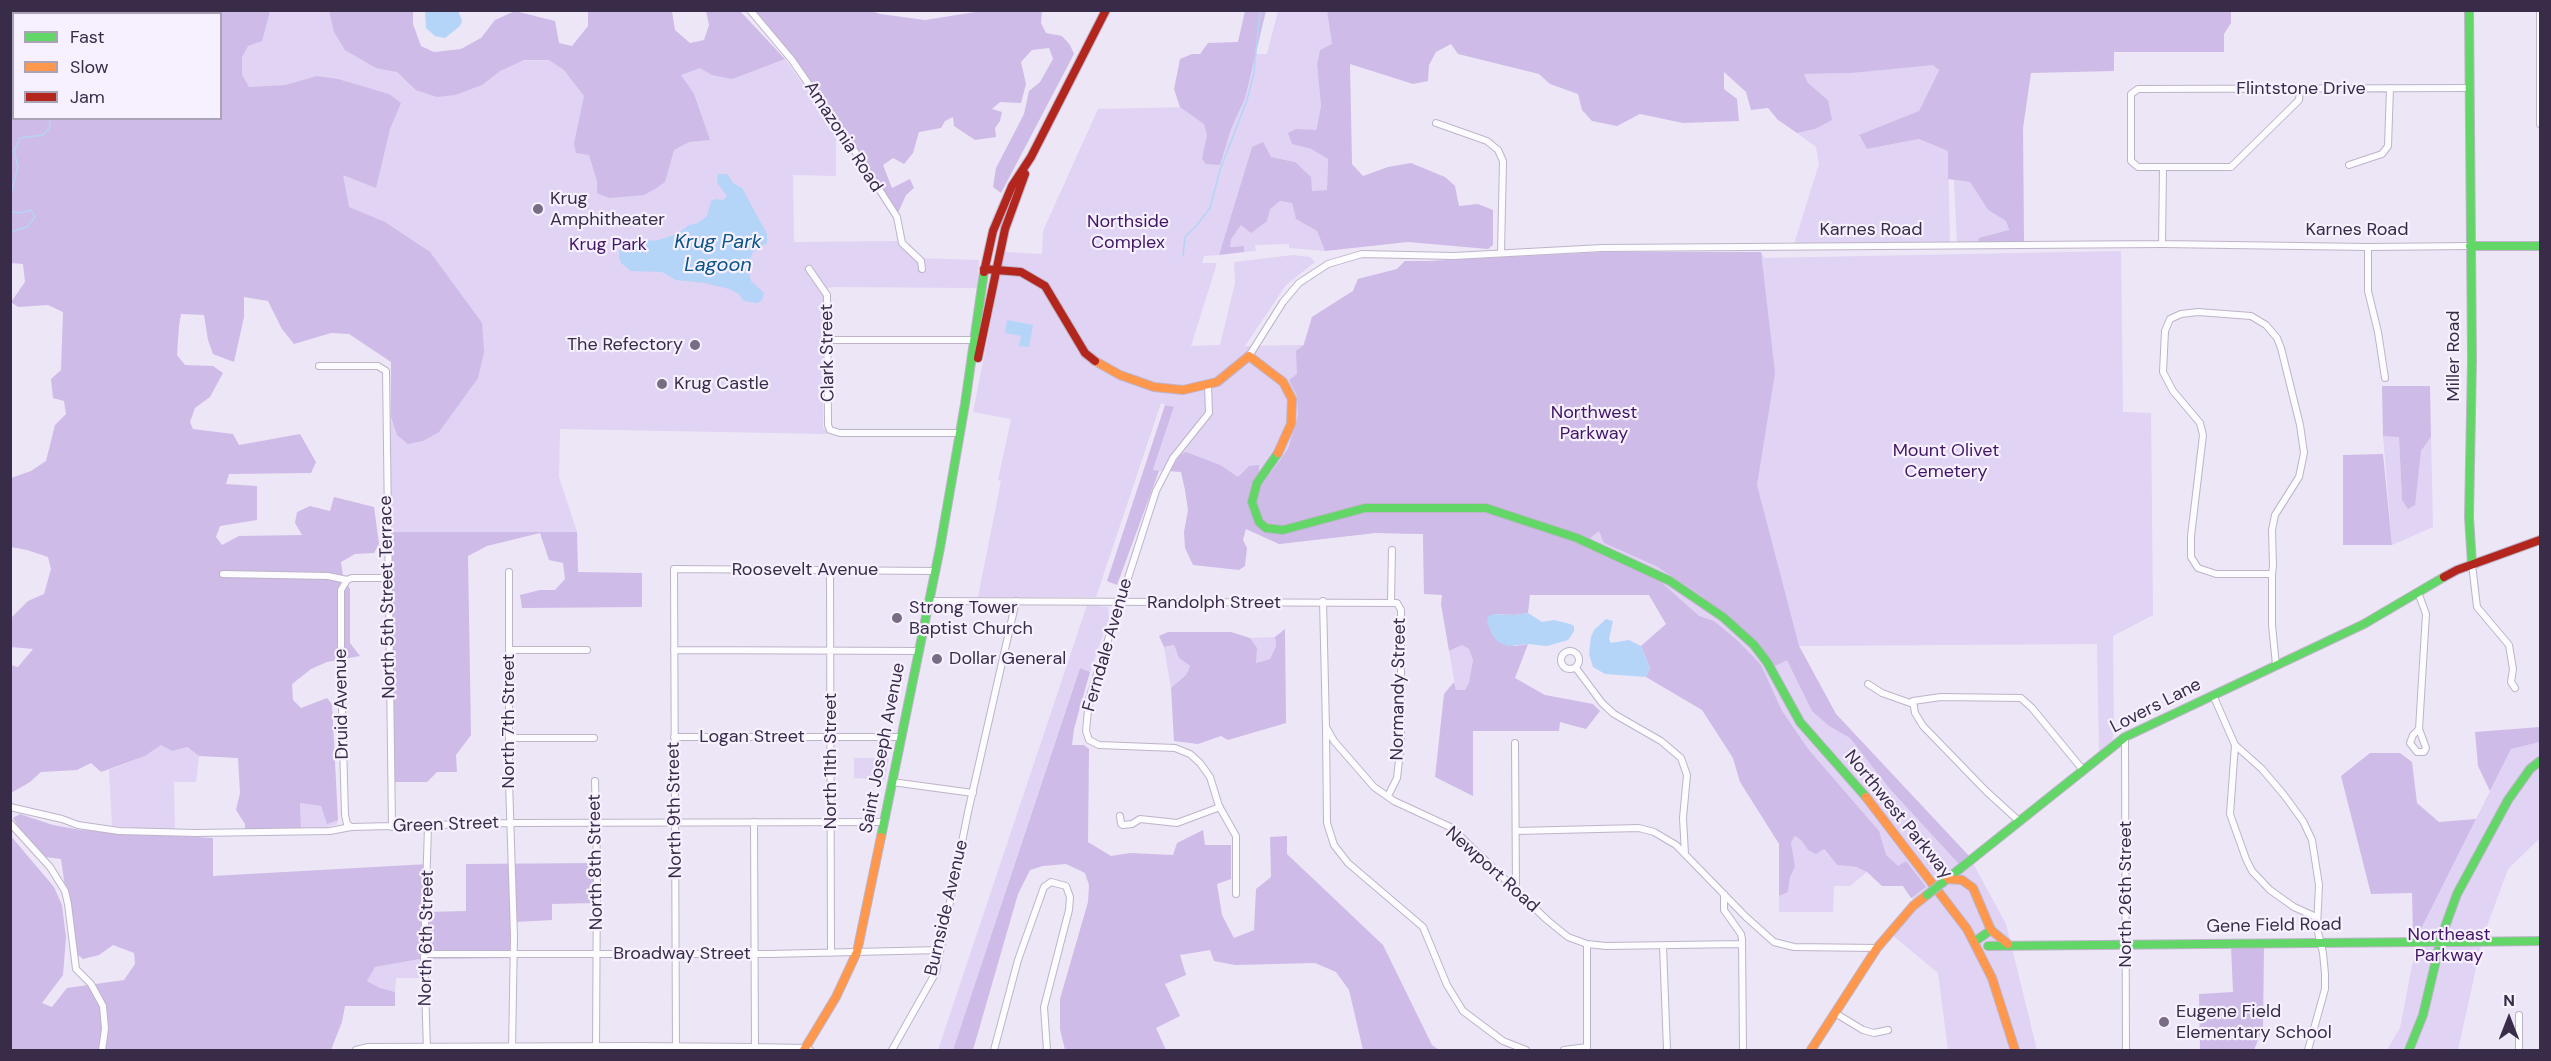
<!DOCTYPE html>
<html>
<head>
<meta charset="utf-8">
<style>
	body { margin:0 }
	#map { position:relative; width:2551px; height:1061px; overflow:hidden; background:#ede6f7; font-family:"DM Sans",sans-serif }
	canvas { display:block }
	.frame { position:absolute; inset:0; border:12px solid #392c48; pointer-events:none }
	.legend { position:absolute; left:12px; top:12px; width:210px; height:108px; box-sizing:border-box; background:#f6f0ff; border:2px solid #aaa2b6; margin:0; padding:8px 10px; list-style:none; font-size:18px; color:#392c48 }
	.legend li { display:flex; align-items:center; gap:12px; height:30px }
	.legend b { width:30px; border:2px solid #aaa2b6 }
	.north { position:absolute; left:2479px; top:989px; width:60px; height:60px; -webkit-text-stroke:4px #f6f0ff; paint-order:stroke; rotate:0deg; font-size:16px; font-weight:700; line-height:24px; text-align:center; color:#392c48 }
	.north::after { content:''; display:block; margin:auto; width:21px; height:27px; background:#392c48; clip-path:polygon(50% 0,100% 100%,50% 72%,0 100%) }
</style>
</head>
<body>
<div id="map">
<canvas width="2551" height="1061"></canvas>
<div class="frame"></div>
<ul class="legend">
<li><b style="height:8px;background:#63d668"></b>Fast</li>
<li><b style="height:8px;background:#ff974d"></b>Slow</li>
<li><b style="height:8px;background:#b3261e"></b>Jam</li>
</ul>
<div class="north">N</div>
</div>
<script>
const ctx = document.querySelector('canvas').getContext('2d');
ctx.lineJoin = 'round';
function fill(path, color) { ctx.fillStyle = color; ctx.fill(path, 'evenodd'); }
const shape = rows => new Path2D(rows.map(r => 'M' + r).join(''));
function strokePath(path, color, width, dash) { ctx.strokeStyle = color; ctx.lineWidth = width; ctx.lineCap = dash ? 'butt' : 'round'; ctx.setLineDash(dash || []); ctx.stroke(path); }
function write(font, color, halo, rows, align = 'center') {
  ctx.font = font + ' "DM Sans",sans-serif'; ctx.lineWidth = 4.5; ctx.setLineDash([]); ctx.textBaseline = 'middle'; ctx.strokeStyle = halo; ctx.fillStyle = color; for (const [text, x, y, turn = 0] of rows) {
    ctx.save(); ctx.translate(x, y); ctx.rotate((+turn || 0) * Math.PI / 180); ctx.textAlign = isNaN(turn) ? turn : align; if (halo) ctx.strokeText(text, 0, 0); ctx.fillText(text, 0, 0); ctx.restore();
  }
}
fill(shape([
	[32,11,386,11,387,61,785,59,836,131,836,176,793,175,794,242,899,241,902,248,915,258,979,260,977,288,832,287,823,290,823,427,828,434,560,429,559,477,577,532,390,532,391,362,220,118,220,14,32,14],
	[1278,11,1327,11,1332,45,1320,50,1317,64,1321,106,1315,131,1296,129,1292,144,1311,149,1328,159,1327,191,1311,191,1295,162,1271,157,1252,147,1219,255,1204,256,1202,263,1217,263,1191,346,1220,345,1235,283,1234,262,1293,255,1310,257,1315,262,1286,285,1245,346,1303,345,1312,317,1353,291,1358,279,1397,269,1405,261,1429,261,1604,252,1761,252,1764,258,2121,251,2123,412,2151,413,2153,615,2113,636,2114,733,2112,741,2099,752,2097,644,1799,646,1836,714,1969,856,2006,924,2037,1050,1948,1050,1938,973,1891,934,1917,905,1903,886,1753,772,1649,595,1424,594,1423,534,1375,533,1279,544,1202,472,1153,471,1174,408,1161,403,1096,597,978,597,1001,481,998,480,1011,419,973,412,1005,252,1042,254,1043,231,1098,109,1193,107,1192,54,1267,54],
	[1933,64,1939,69,1919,111,1859,136,1867,149,1919,139,1948,151,1950,245,1794,244,1819,164,1816,147,1797,133,1815,129,1828,100,1808,83,1804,74,1852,73],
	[1954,180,1970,182,1988,210,2006,221,2009,231,1980,238,1977,244,1957,244],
	[1280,201,1292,203,1296,219,1317,231,1325,251,1289,248,1289,244,1255,245,1256,251,1244,252,1244,246,1230,247,1230,239,1241,225],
	[2383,436,2399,436,2402,500,2417,475,2421,451,2431,437,2433,527,2392,545],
	[1087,605,1108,607,1109,618,1090,672,1080,668,953,1050,938,1050],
	[1275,637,1276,646,1270,659,1255,663,1250,638],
	[1174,645,1179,658,1190,666,1186,675,1171,688,1164,647],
	[1462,645,1469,649,1473,660,1469,684,1465,690,1456,690,1449,651],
	[2540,742,2540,838,2508,869,2483,937,2458,1050,2387,1050,2400,1028,2418,935,2511,749],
	[161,745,172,751,186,747,199,756,196,782,174,782,175,831,112,826,109,770,145,756],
	[854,758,889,758,885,780,854,778],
	[300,803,321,806,327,823,338,820,337,824,324,828,301,830],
	[1795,836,1801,840,1808,850,1823,849,1837,865,1856,867,1867,872,1850,886,1834,886,1833,912,1779,912,1779,896,1788,892,1790,877,1795,867,1791,842],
	[420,959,420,978,396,978,395,992,380,988,367,981,374,967]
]), '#e0d3f3');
fill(shape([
	[868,10,880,14,925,20,982,11,1042,11,1041,23,1046,33,1062,36,1070,45,1074,54,1001,193,993,187,996,168,1024,114,1029,91,1040,82,1053,59,1049,48,1032,50,1021,62,1026,84,1021,103,1000,102,992,109,1002,112,1000,121,995,128,996,137,975,140,954,126,953,117,945,121,941,128,919,132,913,153,904,164,893,158,883,165,892,188,910,179,914,188,906,195,897,215,843,132,751,11],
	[11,11,270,11,262,41,248,46,242,57,242,75,249,87,286,85,317,76,338,79,389,94,401,103,390,129,376,188,343,175,349,207,385,222,430,252,482,323,484,352,478,378,439,432,423,441,408,444,397,435,391,417,391,362,349,334,331,333,294,344,282,329,268,301,244,297,244,317,234,362,213,354,208,340,204,315,181,314,179,326,177,355,185,365,213,366,223,373,210,397,195,408,190,422,193,429,233,434,239,445,300,434,316,462,311,473,229,474,226,484,257,486,257,520,220,526,216,537,222,545,239,536,302,535,295,523,297,512,310,506,330,511,334,497,374,507,379,544,374,553,355,554,341,562,343,576,350,589,350,643,360,656,327,662,311,669,292,684,293,700,301,708,327,698,332,704,338,820,327,824,321,806,300,803,301,830,245,832,245,824,236,810,240,793,238,758,199,756,187,747,172,751,161,745,145,756,101,772,91,763,77,770,41,772,30,782,11,793,11,665,18,667,33,649,11,647,11,618,28,601,44,594,51,569,48,557,27,550,11,547,11,478,31,471,46,461,55,425,66,414,64,401,53,398,51,379,61,370,63,312,48,305,18,307,11,302,25,282,23,264,11,263],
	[14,14,220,14,220,118,14,118],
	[329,11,413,11,413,24,421,46,434,52,461,49,481,38,495,20,515,11,555,21,559,43,572,46,588,26,588,11,672,11,675,30,690,43,704,40,709,25,706,11,740,11,785,59,732,79,712,75,700,68,681,75,694,94,710,140,689,142,674,150,665,182,655,189,644,195,609,198,597,193,597,181,589,155,576,153,574,144,584,96,564,70,549,60,524,60,500,71,482,85,455,95,437,97,416,90,397,72,376,68,345,50,334,32],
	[1245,11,1266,11,1245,98,1231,129,1220,165,1206,164,1202,159,1207,135,1204,124,1180,107,1174,89,1180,59,1192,54,1200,54,1208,43,1238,42],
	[1327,11,2231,11,2231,23,2224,34,2224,52,2114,52,2114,71,2031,73,2023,128,2024,243,1977,244,1979,238,2009,230,2006,221,1988,210,1970,182,1948,179,1948,151,1919,139,1867,149,1859,135,1919,111,1939,70,1933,65,1852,73,1804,74,1808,83,1828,100,1832,120,1815,129,1797,133,1778,120,1768,108,1751,110,1746,92,1724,72,1724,89,1737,99,1739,121,1683,123,1640,114,1617,126,1592,121,1582,110,1578,94,1550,84,1539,74,1458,54,1451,44,1436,52,1429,65,1428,81,1413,84,1350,64,1352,164,1363,176,1388,167,1411,163,1445,177,1455,186,1459,206,1478,204,1493,210,1493,245,1488,249,1408,242,1325,251,1317,231,1296,219,1292,203,1280,201,1270,209,1267,221,1251,233,1241,225,1231,239,1230,247,1244,246,1244,252,1219,255,1252,147,1263,142,1271,157,1295,162,1311,177,1312,191,1327,190,1328,159,1311,149,1292,144,1288,133,1296,129,1316,130,1321,106,1317,64,1320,50,1332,44],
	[1604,252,1761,252,1775,373,1757,485,1799,646,1836,714,1969,856,1959,864,1890,789,1850,738,1828,725,1812,711,1787,660,1775,666,1760,647,1702,596,1656,566,1604,543,1599,531,1590,538,1602,554,1661,582,1699,616,1714,621,1739,642,1761,665,1782,711,1808,749,1879,831,1886,855,1898,866,1906,861,1926,887,1911,898,1903,886,1882,886,1867,872,1856,867,1837,865,1824,849,1816,854,1808,850,1801,840,1795,836,1791,842,1795,867,1790,877,1788,892,1779,896,1779,844,1740,782,1733,758,1702,710,1646,677,1650,668,1641,646,1666,624,1649,595,1530,595,1528,613,1515,615,1493,614,1488,622,1493,636,1515,646,1528,644,1515,678,1545,695,1593,704,1600,711,1586,729,1560,722,1559,731,1473,731,1473,796,1435,777,1444,694,1454,682,1456,690,1465,690,1469,683,1473,660,1469,649,1462,645,1449,651,1441,604,1442,595,1424,594,1423,534,1375,533,1279,544,1246,529,1243,540,1247,548,1245,566,1239,570,1193,565,1185,548,1184,532,1188,510,1185,490,1181,472,1170,471,1180,455,1186,452,1220,465,1238,477,1249,466,1259,465,1259,474,1269,475,1288,449,1298,415,1297,396,1289,380,1297,374,1296,351,1304,345,1312,317,1353,291,1358,279,1397,269,1405,261,1429,261],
	[2382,386,2430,386,2431,437,2421,451,2415,505,2408,509,2402,500,2399,437,2383,436],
	[1165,405,1174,407,1153,470,1159,471,1117,585,1107,581],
	[2383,454,2392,545,2343,545,2343,455],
	[390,532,577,532,578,572,642,573,642,607,522,608,520,595,540,590,555,590,565,579,563,563,549,560,540,533,487,546,468,556,471,735,456,755,457,772,437,772,427,782,393,782],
	[1285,629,1286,723,1228,740,1221,736,1198,744,1174,741,1171,688,1186,675,1190,666,1179,658,1174,645,1164,647,1159,636,1168,632,1231,632,1250,638,1257,648,1256,663,1270,659,1276,646,1275,637],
	[1080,668,1090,672,1074,729,1072,745,1084,745,1089,749,1088,842,1111,856,1130,853,1173,855,1177,843,1203,830,1205,845,1231,845,1231,879,1217,884,1222,915,1234,938,1254,930,1256,889,1271,877,1270,837,1287,836,1287,854,1383,945,1432,1045,1439,1050,1363,1050,1349,990,1336,972,1315,963,1235,965,1214,961,1210,950,1180,955,1186,975,1165,984,1180,1016,1156,1028,1166,1050,1065,1050,1060,1029,1060,999,1088,902,1089,885,1085,873,1066,864,1043,866,1030,870,1018,894,973,1050,953,1050],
	[2540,727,2540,742,2511,749,2490,791,2478,766,2475,732],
	[2370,753,2400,753,2412,762,2417,803,2439,822,2476,819,2418,935,2413,934,2412,893,2371,894,2341,776],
	[20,814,53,825,81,830,213,838,213,876,428,864,428,912,466,911,466,864,599,863,594,903,552,904,552,920,516,922,516,958,420,959,375,967,367,981,380,988,395,992,395,1006,345,1006,342,1022,331,1050,11,1050,10,835,54,887,62,905,66,937,63,975,42,1003,52,1007,67,988,124,980,135,964,134,953,113,945,99,955,83,959,74,952,61,859,45,857,31,847,13,818],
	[2231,946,2264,947,2263,1028,2254,1050,2200,1050,2199,994,2233,992]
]), '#cebbe7');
fill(shape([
	[458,10,462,21,460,26,445,38,435,36,426,28,425,11],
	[718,174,727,174,734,184,742,188,767,234,767,243,753,252,748,264,751,281,764,293,762,300,757,303,744,301,739,294,729,289,705,283,676,280,662,272,631,271,621,263,619,258,619,251,625,242,644,239,655,241,677,234,689,225,698,223,707,216,711,201,716,199,723,200,727,196,717,183],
	[1007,320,1033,325,1029,347,1019,346,1021,336,1005,333],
	[1528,613,1542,622,1554,620,1570,624,1574,626,1574,631,1568,640,1547,646,1528,644,1508,646,1498,642,1493,636,1487,622,1488,617,1493,614,1515,615],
	[1606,619,1613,621,1609,639,1611,643,1629,640,1641,646,1650,668,1646,677,1605,674,1593,667,1589,654,1591,637,1594,630]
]), '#b4d5f8');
strokePath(shape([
	[49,10,52,14],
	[10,197,18,167,14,151,20,138,43,135,50,127,49,118],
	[10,205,12,212,20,213,31,210,35,217,27,227,10,232],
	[1183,256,1185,237,1197,225,1210,208,1220,170,1247,100,1254,73,1260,10]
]), '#b4d5f8', 1.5);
const street = shape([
	[750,10,792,60,854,150,897,217,902,243,921,261,922,269],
	[2540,10,2540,124],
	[2300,89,2299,100,2231,167,2138,167,2131,161,2131,94,2138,89,2469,88],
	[1436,123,1487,141,1498,150,1503,161,1501,253],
	[2349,165,2382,154,2388,146,2390,88],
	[2162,244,2163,168],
	[2368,247,2368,291,2378,332,2385,378],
	[809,269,827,295,828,425,830,430,840,433,960,433],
	[828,340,977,340],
	[1249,356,1283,302,1299,283,1328,264,1362,254,1454,256,1602,248,2162,244,2368,247,2470,246],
	[319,366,378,366,386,371,392,827],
	[1208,385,1209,413,1173,458,1156,491,1089,699,1086,731,1089,740,1099,745,1175,748,1190,754,1200,763,1210,777,1219,806,1236,836,1236,894],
	[2472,564,2477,607,2509,645,2513,669,2511,682,2515,688],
	[830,570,831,953],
	[509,572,509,781,514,936,512,1050],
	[223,574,328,576,347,580,352,578,388,578],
	[2272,574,2216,574,2198,568,2191,557,2191,536,2203,435,2200,423,2173,391,2163,372,2165,331,2170,319,2181,314,2198,312,2251,316,2266,325,2277,338,2281,348,2300,425,2304,453,2299,477,2275,515,2272,530,2273,566,2272,574,2272,625,2276,665],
	[347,580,341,590,341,672,345,815,347,824,351,827],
	[2418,592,2426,614,2419,729],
	[929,601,1397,603,1401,610,1401,743,1397,778,1388,796],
	[1323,601,1326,727,1334,741,1374,787,1394,801,1450,827,1461,837,1547,920,1568,937,1587,944,1606,946,1741,944],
	[1391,602,1392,550],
	[509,650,587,650],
	[674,650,919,651],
	'1561 660a9 9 0 1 1 18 0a9 9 0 1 1-18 0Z',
	[1576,668,1602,703,1614,714,1661,741,1681,758,1687,775,1683,818,1685,854],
	[1868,684,1882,693,1913,704],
	[2213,695,2235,745,2230,814,2246,859,2252,871,2270,890,2294,907,2316,917],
	[1326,728,1327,823,1334,845,1348,863,1423,927,1447,985,1463,1011,1503,1041,1526,1050],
	[2419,729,2426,748,2424,752,2417,752,2410,743,2413,735,2419,729],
	[674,737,902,737],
	[2125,737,2126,1050],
	[510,738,594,738],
	[1515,743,1516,888],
	[2235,745,2262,769,2284,795,2303,821,2312,840,2319,885,2317,928,2323,953,2325,974,2325,989,2308,1050],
	[595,781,597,865,596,1050],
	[892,782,973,793],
	[10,807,62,819,78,825,119,831,196,833,330,831,351,827,510,823,885,822],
	[1120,816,1121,824,1123,825,1132,824,1140,819,1177,823,1220,807],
	[754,822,755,1050],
	[2020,822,1986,791,1923,726,1915,713,1913,701,1941,697,2021,698,2032,708,2083,770],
	[10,823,50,867,65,891,68,904,76,969,91,984,103,1006,105,1029,102,1050],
	[1516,831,1639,828,1654,832,1676,845,1746,917,1774,942,1794,947,1877,948],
	[1724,894,1724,910,1741,934,1742,939,1743,1050],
	[1587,944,1587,1050],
	[1663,946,1667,1050],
	[424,954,770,954,940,950],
	[1835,1013,1863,1030,1874,1033,1888,1030],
	[2519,1015,2519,1050],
	[356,1050,368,1047,636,1046,755,1047,805,1048,810,1050],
	[427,1050,424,954,428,826],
	[676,1050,674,569,935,571],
	[892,1050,936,972,968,812,1016,601],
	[994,1050,1018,960,1044,887,1051,882,1066,886,1070,897,1069,910,1044,1007,1047,1050],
	[1564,1050,1587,1047]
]);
const fast = shape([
	[2469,10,2472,360,2469,517,2472,564],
	[2470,246,2540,246],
	[1278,453,1257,483,1252,502,1259,522,1266,528,1283,530,1365,508,1486,508,1577,538,1670,581,1723,617,1754,645,1767,662,1800,722,1866,797],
	[881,837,940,548,965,404,984,272],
	[1942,883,2125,737,2364,624,2444,577],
	[1974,942,1991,930],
	[2458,942,2540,941],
	[1988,946,2423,942],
	[2409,1050,2423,1015,2442,935,2457,894,2508,800,2530,769,2540,761]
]);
const slow = shape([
	[1095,361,1120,375,1154,387,1183,390,1217,382,1249,356,1283,382,1292,399,1291,424,1278,453],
	[1866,797,1967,929,1992,978,2015,1050],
	[1947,879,1962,880,1973,888,1991,930,2008,944],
	[804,1050,836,997,857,952,881,837],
	[1811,1050,1877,948,1913,906,1927,895]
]);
const jam = shape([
	[984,269,1021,272,1045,286,1085,353,1095,361],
	[984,272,993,231,1012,186,1031,157,1106,10],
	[978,358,1005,229,1025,174],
	[2444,577,2457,570,2540,540]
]);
strokePath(street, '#beb4c9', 8);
strokePath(fast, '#beb4c9', 10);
strokePath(slow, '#beb4c9', 10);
strokePath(jam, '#beb4c9', 10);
strokePath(street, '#fcfbfe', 6);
strokePath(fast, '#63d668', 8);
strokePath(slow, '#ff974d', 8);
strokePath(jam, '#b3261e', 8);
const fastBridge = shape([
	[1927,895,1942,883],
	[2423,942,2458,942]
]);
strokePath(fastBridge, '#beb4c9', 10, []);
strokePath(fastBridge, '#63d668', 8);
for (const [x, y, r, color] of [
	[538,209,6,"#786d85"],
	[695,345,6,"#786d85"],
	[662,384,6,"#786d85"],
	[897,618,6,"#786d85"],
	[937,659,6,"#786d85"],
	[2164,1022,6,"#786d85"]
]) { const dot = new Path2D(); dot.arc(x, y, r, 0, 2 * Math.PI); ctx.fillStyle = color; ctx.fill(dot); strokePath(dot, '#f6f0ff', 2); }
write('18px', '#392c48', '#f6f0ff', [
	["Flintstone Drive",2301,89],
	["Amazonia Road",843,137,57],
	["Karnes Road",1871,230],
	["Karnes Road",2357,230],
	["Clark Street",828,353,-91],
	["Miller Road",2454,356,-90],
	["Roosevelt Avenue",805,570],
	["North 5th Street Terrace",388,597,-91],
	["Randolph Street",1214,603],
	["Ferndale Avenue",1108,645,-74],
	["Normandy Street",1399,689,-89],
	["Druid Avenue",342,704,-91],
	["Lovers Lane",2156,706,-27],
	["North 7th Street",509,721,-90],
	["Logan Street",752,737],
	["Saint Joseph Avenue",883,748,-79],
	["North 11th Street",831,761,-90],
	["North 9th Street",675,810,-91],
	["Northwest Parkway",1898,815,51],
	["Green Street",446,825,-2],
	["North 8th Street",596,862,-91],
	["Newport Road",1492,870,42],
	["North 26th Street",2126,894,-90],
	["Burnside Avenue",947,908,-77],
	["Gene Field Road",2274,926,-1],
	["North 6th Street",427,938,-89],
	["Broadway Street",682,954]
]);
write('18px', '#392c48', '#f6f0ff', [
	["Krug",550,199],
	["Amphitheater",550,220],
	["The Refectory",683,345,"right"],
	["Krug Castle",674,384],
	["Strong Tower",909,608],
	["Baptist Church",909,629],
	["Dollar General",949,659],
	["Eugene Field",2176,1012],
	["Elementary School",2176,1033]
], 'left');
write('18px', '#411664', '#f6f0ff', [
	["Northside",1128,222],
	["Complex",1128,243],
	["Krug Park",608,245],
	["Northwest",1594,413],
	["Parkway",1594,434],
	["Mount Olivet",1946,451],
	["Cemetery",1946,472],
	["Northeast",2449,935],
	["Parkway",2449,956]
]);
write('italic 20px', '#095585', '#f6f0ff', [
	["Krug Park",718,243],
	["Lagoon",718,266]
]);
</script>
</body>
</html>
